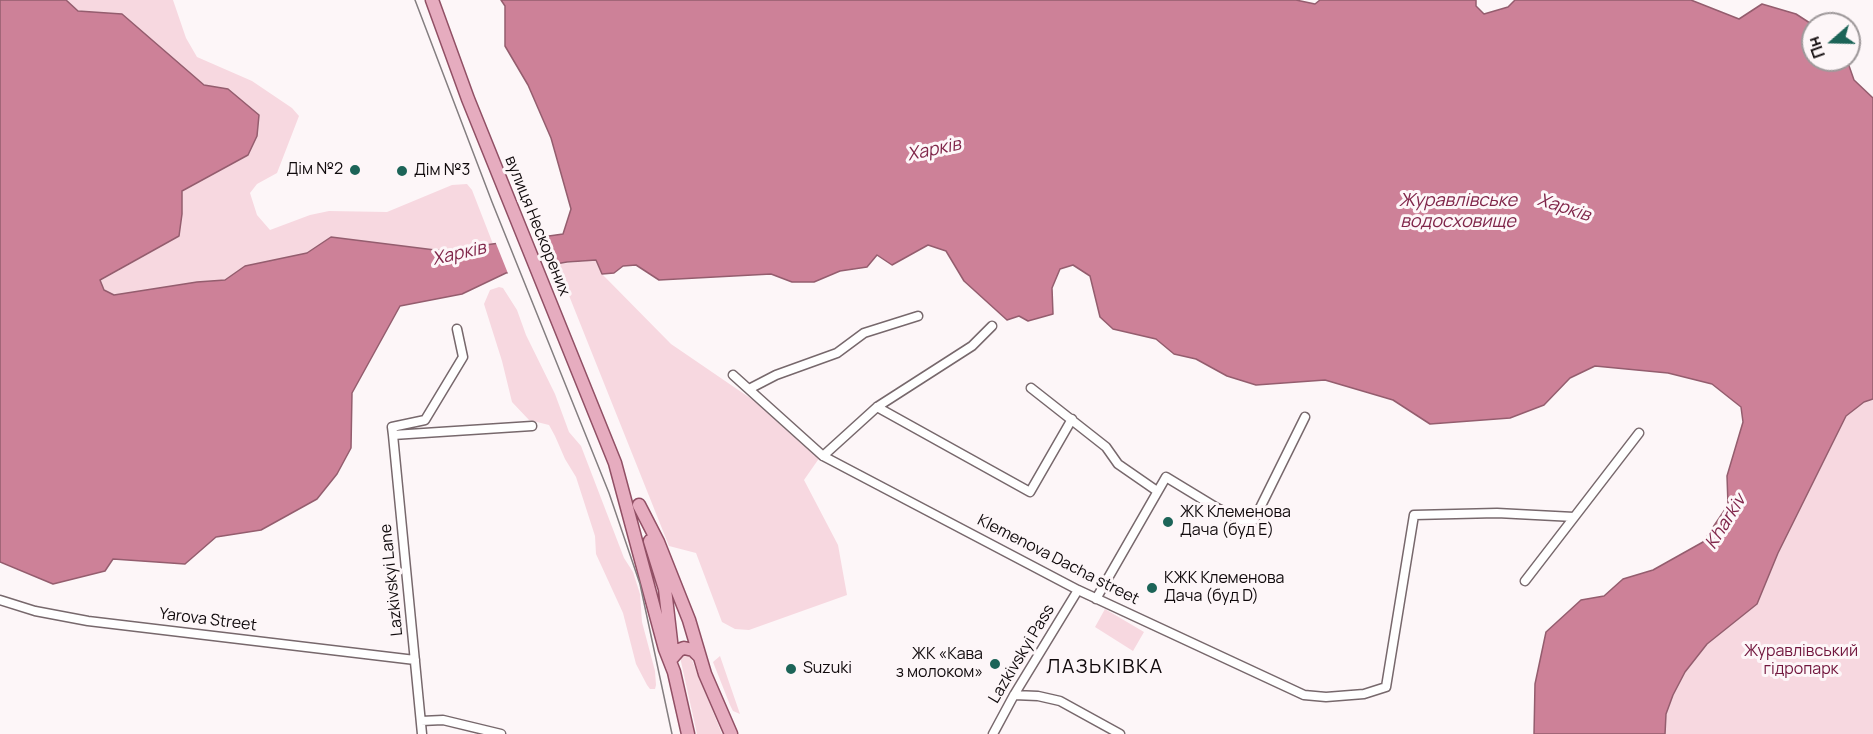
<!DOCTYPE html>
<html>
<head>
<meta charset="utf-8">
<style>
	body { margin:0 }
	#map { position:relative; width:1873px; height:734px; overflow:hidden; background:#fdf6f8; font-family:Manrope,sans-serif }
	canvas { display:block }
	.north { position:absolute; left:1801px; top:12px; width:60px; height:60px; box-sizing:border-box; background:#fdf6f8; border:2px solid #9e989a; border-radius:50%; rotate:250deg; font-size:16px; font-weight:700; line-height:24px; text-align:center; color:#100a0c }
	.north::after { content:''; display:block; margin:auto; width:21px; height:27px; background:#1c6458; clip-path:polygon(50% 0,100% 100%,50% 72%,0 100%) }
</style>
</head>
<body>
<div id="map">
<canvas width="1873" height="734"></canvas>
<div class="north">Пн</div>
</div>
<script>
const ctx = document.querySelector('canvas').getContext('2d');
ctx.lineJoin = 'round';
function fill(path, color) { ctx.fillStyle = color; ctx.fill(path, 'evenodd'); }
const shape = rows => new Path2D(rows.map(r => 'M' + r).join(''));
function strokePath(path, color, width, dash) { ctx.strokeStyle = color; ctx.lineWidth = width; ctx.lineCap = dash ? 'butt' : 'round'; ctx.setLineDash(dash || []); ctx.stroke(path); }
function write(font, color, halo, rows, align = 'center') {
  ctx.font = font + ' Manrope,sans-serif'; ctx.lineWidth = 6; ctx.setLineDash([]); ctx.textBaseline = 'middle'; ctx.strokeStyle = halo; ctx.fillStyle = color; for (const [text, x, y, turn = 0] of rows) {
    ctx.save(); ctx.translate(x, y); ctx.rotate((+turn || 0) * Math.PI / 180); ctx.textAlign = isNaN(turn) ? turn : align; if (halo) ctx.strokeText(text, 0, 0); ctx.fillText(text, 0, 0); ctx.restore();
  }
}
fill(shape([
	[66,0,173,0,186,38,197,57,252,81,292,108,299,116,277,173,257,184,250,193,257,215,270,230,310,215,329,211,387,212,452,185,467,184,472,190,493,244,443,251,331,237,307,253,225,280,197,282,114,295,104,290,100,281,179,236,182,214,182,191,248,155,228,89,204,85,122,14,78,11],
	[597,260,602,274,671,344,772,413,820,457,804,480,838,545,847,595,749,630,735,629,722,622,696,553,669,546,558,268,559,264],
	[499,287,503,288,517,310,526,335,555,394,569,432,581,446,624,558,633,572,640,594,642,622,655,671,656,685,655,689,650,689,647,685,636,664,623,613,596,554,595,536,576,477,565,459,555,436,549,425,529,420,512,402,502,361,484,304,490,290],
	[1873,399,1873,734,1665,734,1666,714,1673,695,1685,672,1707,644,1757,604,1778,553,1846,416,1864,402],
	[1105,609,1144,632,1133,651,1095,627],
	[689,653,722,734,697,734,680,657,681,654],
	[720,656,740,714,733,711,730,705,713,662]
]), '#f7d8e0');
const water = shape([
	[0,0,66,0,78,11,122,14,204,85,228,89,259,115,257,136,248,155,182,191,182,214,179,236,100,280,104,290,114,295,197,282,225,280,245,266,307,253,331,237,443,251,563,234,571,209,551,138,528,85,505,46,505,6,501,0,1296,0,1315,4,1320,0,1476,0,1476,6,1484,14,1508,7,1515,0,1691,0,1739,19,1762,4,1796,14,1813,25,1813,60,1847,60,1854,80,1873,98,1873,399,1864,402,1846,416,1778,553,1757,604,1707,644,1685,672,1673,695,1666,714,1665,734,1534,734,1535,684,1546,632,1581,600,1604,596,1623,579,1653,570,1703,542,1728,505,1727,476,1743,422,1741,407,1712,384,1668,373,1595,366,1570,378,1544,405,1510,418,1430,424,1393,400,1325,380,1256,385,1227,376,1196,359,1174,354,1156,339,1113,329,1100,317,1090,276,1073,265,1060,269,1052,288,1053,314,1028,321,1019,316,1007,320,964,281,946,251,928,245,892,265,877,255,867,267,840,271,814,282,792,282,771,274,659,280,636,265,623,266,614,273,602,274,596,260,567,262,506,273,462,294,400,306,352,393,351,448,337,474,317,499,261,530,216,537,185,564,113,559,105,571,53,584,0,562,0,0]
]);
fill(water, '#cd8198');
strokePath(water, '#945d6e', 1.5);
fill(shape([
	[543,234,556,267,509,276,495,241]
]), '#fdf6f8');
const minor = shape([
	[733,375,823,456,1078,590,1304,695,1326,697,1364,694,1386,687,1414,515,1497,513,1574,517],
	[1031,388,1106,447,1118,464,1157,491],
	[749,389,776,375,837,353,864,333,918,316],
	[877,407,1030,492,1072,419],
	[393,435,392,427,425,420,463,357,457,329],
	[823,456,877,407,972,346,992,326],
	[1525,581,1639,433],
	[1096,599,1166,477,1217,508,1243,521,1249,522,1254,520,1305,417],
	[0,600,35,611,88,621,415,660],
	[1014,695,1038,696,1060,701,1120,734],
	[421,721,443,720,501,734],
	[422,734,393,435,532,426],
	[993,734,1014,695,1078,590]
]);
const primary = shape([
	[432,0,468,99,615,463,665,649,674,672,688,734],
	[639,505,658,542,689,620,705,674,731,734],
	[650,541,665,589,672,650],
	[672,658,679,650,684,648,693,650,699,656]
]);
strokePath(minor, '#77686c', 11);
strokePath(primary, '#915065', 15);
strokePath(minor, '#fff', 8);
strokePath(primary, '#e6acbf', 12);
strokePath(shape([
	[415,0,492,202,609,493,640,584,672,734]
]), '#847e80', 1.5);
for (const [x, y, r, color] of [
	[355,170,6,"#1c6458"],
	[402,171,6,"#1c6458"],
	[1168,522,6,"#1c6458"],
	[1152,588,6,"#1c6458"],
	[995,664,6,"#1c6458"],
	[791,669,6,"#1c6458"]
]) { const dot = new Path2D(); dot.arc(x, y, r, 0, 2 * Math.PI); ctx.fillStyle = color; ctx.fill(dot); strokePath(dot, '#fdf6f8', 2); }
write('16px', '#100a0c', '#fdf6f8', [
	["Дім №2",343,170,"right"],
	["Дім №3",414,171],
	["ЖК Клеменова",1180,513],
	["Дача (буд Е)",1180,531],
	["КЖК Клеменова",1164,579],
	["Дача (буд D)",1164,597],
	["ЖК «Кава",983,655,"right"],
	["з молоком»",983,673,"right"],
	["Suzuki",803,669]
], 'left');
write('16px', '#100a0c', '#fdf6f8', [
	["вулиця Нескорених",537,226,68],
	["Klemenova Dacha street",1058,560,27],
	["Lazkivskyi Lane",392,580,-96],
	["Yarova Street",208,620,7],
	["Lazkivskyi Pass",1022,654,-59]
]);
write('16px', '#71163d', '#fdf6f8', [
	["Журавлівський",1801,652],
	["гідропарк",1801,670]
]);
write('italic 18px', '#80264a', '#fdf6f8', [
	["Харків",934,150,-12],
	["Журавлівське",1458,201],
	["водосховище",1458,222],
	["Харків",1564,208,18],
	["Харків",459,254,-13],
	["Kharkiv",1726,522,-58]
]);
ctx.letterSpacing = '1.5px';
write('20px', '#100a0c', '#fdf6f8', [
	["ЛАЗЬКІВКА",1105,667]
]);
ctx.letterSpacing = '0px';
</script>
</body>
</html>
